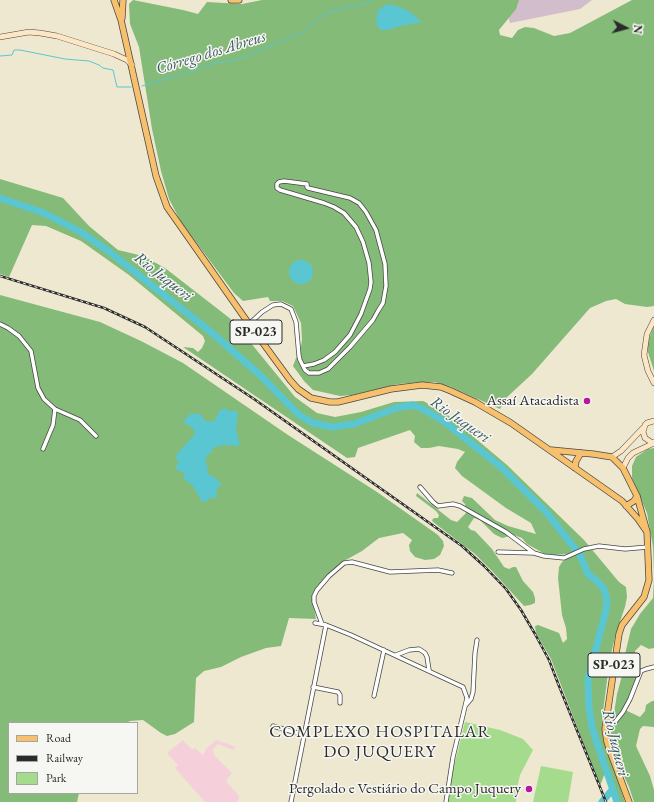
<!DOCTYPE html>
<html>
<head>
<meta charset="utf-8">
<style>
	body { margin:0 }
	#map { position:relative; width:654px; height:802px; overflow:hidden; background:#eee8d0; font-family:"EB Garamond",serif }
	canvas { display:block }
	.legend { position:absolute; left:8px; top:722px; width:130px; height:72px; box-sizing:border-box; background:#f6f6f2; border:1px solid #a5a5a2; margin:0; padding:5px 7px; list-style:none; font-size:12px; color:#2b2b2b }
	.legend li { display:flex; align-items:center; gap:8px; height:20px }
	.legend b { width:20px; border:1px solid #a5a5a2 }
	.north { position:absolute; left:606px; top:8px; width:40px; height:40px; -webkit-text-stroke:3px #f6f6f2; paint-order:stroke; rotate:96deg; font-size:11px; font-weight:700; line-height:16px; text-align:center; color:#2b2b2b }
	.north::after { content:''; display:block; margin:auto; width:14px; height:18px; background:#2b2b2b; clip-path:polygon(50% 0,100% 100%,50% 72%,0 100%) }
</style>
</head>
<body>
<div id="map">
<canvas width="654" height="802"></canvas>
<ul class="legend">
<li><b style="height:5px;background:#f7c06c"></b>Road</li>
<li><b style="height:5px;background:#2b2b2b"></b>Railway</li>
<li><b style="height:11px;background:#a5db8c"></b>Park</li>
</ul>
<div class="north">N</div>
</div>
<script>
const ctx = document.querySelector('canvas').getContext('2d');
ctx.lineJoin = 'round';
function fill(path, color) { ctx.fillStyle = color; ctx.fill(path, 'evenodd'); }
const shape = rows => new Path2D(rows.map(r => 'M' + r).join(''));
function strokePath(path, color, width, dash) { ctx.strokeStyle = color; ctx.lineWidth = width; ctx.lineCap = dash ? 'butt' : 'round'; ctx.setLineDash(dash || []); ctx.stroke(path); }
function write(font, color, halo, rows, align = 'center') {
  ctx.font = font + ' "EB Garamond",serif'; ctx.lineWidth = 3; ctx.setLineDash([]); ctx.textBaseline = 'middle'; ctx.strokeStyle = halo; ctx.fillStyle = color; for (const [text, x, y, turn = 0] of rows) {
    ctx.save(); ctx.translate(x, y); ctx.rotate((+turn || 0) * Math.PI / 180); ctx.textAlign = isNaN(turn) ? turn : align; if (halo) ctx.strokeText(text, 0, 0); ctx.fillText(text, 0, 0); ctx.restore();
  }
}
fill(shape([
	[183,740,192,750,195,748,203,755,206,749,216,740,236,747,233,750,218,744,213,749,214,755,232,773,226,781,239,796,239,799,236,802,205,802,175,768,178,765,167,753]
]), '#f5cfd9');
fill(shape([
	[503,0,592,0,580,9,510,23]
]), '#d1bdcb');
fill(shape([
	[465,722,500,730,523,739,533,750,520,775,517,788,516,802,447,802,452,774],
	[541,766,573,772,568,802,533,802]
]), '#a5db8c');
fill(shape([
	[133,0,183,10,198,14,207,2,242,4,262,0,519,0,516,9,499,30,500,35,512,38,518,30,525,27,534,28,554,36,570,33,632,0,654,0,654,306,647,307,625,304,616,299,606,301,590,308,532,374,506,398,500,409,451,387,435,382,421,382,398,384,352,395,340,396,313,390,304,381,293,366,296,358,300,353,302,340,301,323,293,306,282,301,270,301,268,297,243,301,234,293,181,222,169,199,161,171,152,129,139,47,130,24,129,4],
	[0,179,63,198,89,226,118,250,143,256,165,268,232,320,295,397,317,413,335,417,361,412,394,402,423,401,443,411,507,465,584,540,619,582,626,587,627,597,625,607,616,633,610,658,602,719,603,737,625,802,618,802,607,772,605,773,600,786,551,659,536,633,535,626,538,625,559,633,563,643,567,639,566,628,562,615,558,578,559,567,562,562,570,557,567,554,555,555,545,554,527,544,522,538,514,535,502,538,494,534,480,520,474,518,468,527,471,530,475,531,492,549,504,567,509,569,513,567,516,567,523,581,533,592,535,598,535,603,530,605,524,606,493,572,475,554,433,522,432,520,434,518,438,518,439,515,436,511,416,496,417,493,451,520,457,522,466,513,465,504,462,501,464,496,472,498,495,520,508,526,536,534,531,523,506,508,462,476,455,468,457,462,465,452,458,449,439,446,429,448,421,448,414,442,415,436,410,430,358,448,355,457,347,458,183,347,193,348,198,352,202,348,205,341,203,336,129,275,81,241,46,226,32,225,9,277,0,274],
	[0,295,100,322,141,341,183,363,288,435,377,492,438,535,443,541,444,546,440,555,434,559,425,560,415,557,410,551,409,545,412,540,403,533,379,538,362,551,344,561,317,586,312,595,316,619,289,618,281,646,266,648,241,657,221,667,204,671,196,678,194,722,175,734,167,736,161,733,143,720,130,721,126,723,9,723,9,793,79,793,77,802,0,802],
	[654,326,654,371,647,349,648,341],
	[654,448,654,574,653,547,647,513,632,478,632,466,636,457,648,449],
	[654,578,654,648,649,649,641,645,635,651,635,655,640,670,633,690,623,709,640,717,645,711,646,705,652,701,654,701,654,727,643,726,640,729,636,746,650,776,654,790,654,802,634,802,629,787,615,757,610,739,617,694,623,672,626,650,631,629,640,614,653,598]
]), '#84bb78');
fill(shape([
	[388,4,400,7,410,12,422,22,400,26,388,30,380,30,376,23,378,10],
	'289 272a12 12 0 1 1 24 0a12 12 0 1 1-24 0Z',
	[223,409,227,409,230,411,236,411,238,413,236,429,240,446,224,445,212,448,213,452,208,454,205,461,208,467,207,468,208,473,212,477,216,477,217,480,222,485,218,487,216,492,217,496,214,499,210,497,208,501,204,502,201,500,193,486,183,478,185,474,175,468,179,462,176,458,177,454,195,434,193,428,183,422,190,414,201,414,204,420,209,422,214,421,217,417,219,411]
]), '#5ac6d1');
strokePath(shape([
	[0,56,12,55,14,50,20,50,65,59,89,61,99,65,103,68,113,70,117,87,131,87],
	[142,86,196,70,211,64,235,60,249,55,303,32,326,13,363,4,372,0]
]), '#5ac6d1', 1);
strokePath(shape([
	[0,198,44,213,79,231,107,250,211,332,260,375,299,415,313,423,332,427,354,424,396,408,412,405,423,409,446,423,501,467,547,513,580,555,588,574,598,582,604,589,607,600,606,610,588,679,589,707,592,727,597,743,617,802],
	[602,802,612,790]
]), '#5ac6d1', 7);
const street = shape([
	[0,324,8,328,19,336,31,351,38,388,44,399,55,409,80,420,96,436],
	[249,324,262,312,273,305,281,304,291,309,296,322,299,356,300,360,305,370,309,373,319,373,328,369,350,347,373,320,378,311,383,303,386,286,385,264,376,230,366,212,359,203,350,198,308,188,307,187,307,184,284,181,279,182,277,184,277,188,280,190,324,203,334,207,344,213,356,227,363,242,369,263,371,282,370,289,361,314,350,335,335,352,324,360,314,364,303,366],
	[43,449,53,425,55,409],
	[420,487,433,502,438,506,453,504,460,506,506,532,534,553,544,556,564,558,584,549,599,546,625,549,648,547],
	[498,552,533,553],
	[315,623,326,625,351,635,463,687,467,698,453,757,446,802],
	[322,624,314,602,314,596,317,590,329,576,344,563,352,562,390,572,438,570,452,573],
	[396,655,409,650,419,649,425,653,427,657,429,670],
	[313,687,338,692,340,695,340,703],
	[374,696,384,650],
	[466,705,471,699,473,692,475,653,477,640],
	[273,726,304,735],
	[605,729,615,722,623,712,630,699,641,671,646,669,654,667],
	[291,802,326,625]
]);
const secondary = shape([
	[0,37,29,32,40,33,57,36,114,54,127,60,132,65],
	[654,320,647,334,644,355,648,371,654,383],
	[654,421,647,423,645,425,643,432,645,438,651,442,654,443],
	[612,457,621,451,643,428],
	[623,468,628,458,633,453,654,443]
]);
const primary = shape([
	[114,0,121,20,156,176,167,207,249,324,290,380,298,389,311,398,330,402,338,402,391,389,422,385,441,387,451,391,475,402,511,423,622,501,638,519,647,532],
	[231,0,239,0],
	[122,18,123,0],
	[551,450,593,454,612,457,623,468,637,496,647,532,649,580,644,597,622,625,619,634,605,729,607,742,610,751,629,802],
	[575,468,576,461,581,453],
	[626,506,634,501,637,496]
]);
strokePath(street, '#484744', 5);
strokePath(secondary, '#484744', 6);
strokePath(primary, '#484744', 7);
strokePath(street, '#fff', 3.5);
strokePath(secondary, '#fce6c4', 5);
strokePath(primary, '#f7c06c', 5.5);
const rail = shape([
	[0,276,104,308,145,327,254,399,462,546,484,566,506,589,521,610,535,634,549,660,559,686,606,802]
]);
strokePath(rail, '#2b2b2b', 2.5);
strokePath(rail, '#f6f6f2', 1, [3]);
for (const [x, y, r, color] of [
	[587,401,4,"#b5179e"],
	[529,789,4,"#b5179e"]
]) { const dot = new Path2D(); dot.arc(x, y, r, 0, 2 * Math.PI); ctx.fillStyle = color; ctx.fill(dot); strokePath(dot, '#f6f6f2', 1.5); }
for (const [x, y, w] of [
	[256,332,52],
	[614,665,52]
]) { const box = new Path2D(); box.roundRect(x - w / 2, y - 12, w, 24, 3); ctx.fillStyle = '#f6f6f2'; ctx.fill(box); strokePath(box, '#2b2b2b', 1); }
write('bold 14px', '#2b2b2b', null, [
	["SP-023",256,332],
	["SP-023",614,665]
]);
write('15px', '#2b2b2b', '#f6f6f2', [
	["Assaí Atacadista",579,401],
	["Pergolado e Vestiário do Campo Juquery",521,789]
], 'right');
write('italic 16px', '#395a5d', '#f6f6f2', [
	["Córrego dos Abreus",211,53,-17],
	["Rio Juqueri",163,277,38],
	["Rio Juqueri",460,420,35],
	["Rio Juqueri",615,743,76]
]);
ctx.letterSpacing = '1px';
write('17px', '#2b2b2b', '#f6f6f2', [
	["COMPLEXO HOSPITALAR",380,732],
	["DO JUQUERY",380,752]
]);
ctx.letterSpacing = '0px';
</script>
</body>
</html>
